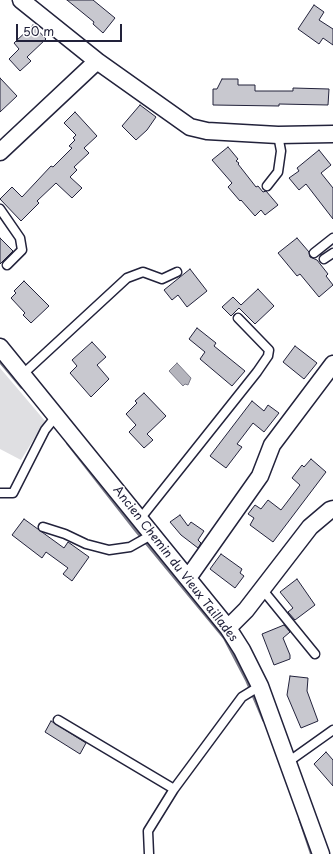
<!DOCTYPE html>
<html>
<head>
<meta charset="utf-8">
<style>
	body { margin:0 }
	#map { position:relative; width:333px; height:854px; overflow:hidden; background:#fff; font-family:"Playpen Sans",sans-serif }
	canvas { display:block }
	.scale { position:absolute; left:16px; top:24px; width:106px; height:18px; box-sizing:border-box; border:2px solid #22223b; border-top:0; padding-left:5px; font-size:12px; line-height:14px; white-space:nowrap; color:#22223b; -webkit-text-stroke:3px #fff; paint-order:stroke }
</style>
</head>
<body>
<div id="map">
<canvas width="333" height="854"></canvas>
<div class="scale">50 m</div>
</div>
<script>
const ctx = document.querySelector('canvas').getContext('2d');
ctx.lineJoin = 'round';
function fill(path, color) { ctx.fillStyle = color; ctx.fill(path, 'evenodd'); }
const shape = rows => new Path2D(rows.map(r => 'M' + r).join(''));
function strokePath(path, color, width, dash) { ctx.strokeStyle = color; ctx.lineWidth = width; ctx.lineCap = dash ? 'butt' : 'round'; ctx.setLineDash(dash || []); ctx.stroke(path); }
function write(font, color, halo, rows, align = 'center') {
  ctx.font = font + ' "Playpen Sans",sans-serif'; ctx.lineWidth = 3; ctx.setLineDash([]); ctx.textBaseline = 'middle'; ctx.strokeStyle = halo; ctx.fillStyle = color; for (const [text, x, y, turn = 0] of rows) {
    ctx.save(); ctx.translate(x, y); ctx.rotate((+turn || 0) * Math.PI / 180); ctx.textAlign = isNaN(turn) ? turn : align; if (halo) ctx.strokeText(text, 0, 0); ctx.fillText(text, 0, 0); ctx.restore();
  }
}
fill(shape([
	[0,368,45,421,21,460,0,449]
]), '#dfdfe2');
const water = shape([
	[177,363,191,378,188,385,185,384,183,386,169,371,177,363]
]);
fill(water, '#b4b4bc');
strokePath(water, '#7a7a88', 1);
strokePath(shape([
	[0,361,22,387],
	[68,443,136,530,225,638,247,680,264,720],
	[300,818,312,854]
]), '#7a7a88', 4);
const building = shape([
	[67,0,93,0,115,18,103,33,93,24,94,22,67,0],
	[314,5,324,12,319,20,333,29,333,45,323,38,319,44,298,29,314,5],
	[33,25,46,39,27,57,31,61,20,71,9,59,19,49,14,43,33,25],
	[0,78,17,96,0,112,0,78],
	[222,79,238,79,238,85,255,85,255,91,293,91,293,88,329,89,328,105,279,104,279,106,213,105,213,89,217,89,222,79],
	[140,105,156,117,147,130,136,140,122,126,140,105],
	[75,112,97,136,84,148,89,153,74,167,77,170,70,177,82,188,72,198,56,183,37,201,39,203,21,221,0,199,12,187,22,197,51,166,53,167,72,148,69,146,75,140,73,138,76,135,64,123,75,112],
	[228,147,238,159,236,161,239,163,238,164,256,187,258,186,263,192,266,191,278,205,265,215,261,210,255,216,241,200,240,201,228,187,232,183,212,160,228,147],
	[319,150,331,165,321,173,333,188,333,219,306,184,299,190,289,178,299,171,297,168,319,150],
	[0,238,13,251,0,264,0,238],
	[297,238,309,252,310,257,317,260,328,274,326,276,333,285,319,297,300,274,297,276,278,253,297,238],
	[190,269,207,291,187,307,178,295,172,300,164,290,190,269],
	[24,281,49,306,31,323,23,315,25,313,11,298,16,293,14,291,24,281],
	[258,289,274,306,255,324,239,308,231,316,222,307,233,297,241,305,258,289],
	[197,328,216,343,214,346,245,371,232,386,200,359,205,352,189,339,197,328],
	[92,342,106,357,97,365,109,379,91,397,70,373,77,366,72,360,92,342],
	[295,346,317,363,304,379,283,362,295,346],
	[144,393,166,416,147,434,153,440,144,448,129,432,136,425,126,414,137,403,135,401,144,393],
	[252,401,264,411,268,405,279,413,264,432,253,423,237,444,242,447,226,468,210,456,252,401],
	[311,459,326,472,273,542,250,525,254,518,248,514,255,505,261,509,268,500,281,510,300,485,292,478,302,465,304,467,311,459],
	[180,515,188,526,191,522,204,531,198,540,201,543,198,548,181,535,170,522,180,515],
	[24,519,64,548,68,542,89,557,72,581,63,574,68,568,46,552,42,558,12,535,24,519],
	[221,554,242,569,240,573,244,576,235,588,210,569,221,554],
	[297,579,315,605,295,620,288,612,293,608,280,592,297,579],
	[284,625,290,632,283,638,290,655,290,659,274,665,262,634,284,625],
	[290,676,308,678,307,691,318,721,301,728,287,695,290,676],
	[51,721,86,743,80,754,45,732,51,721],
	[326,752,333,760,333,786,314,764,326,752]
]);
fill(building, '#c8c8cf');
strokePath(building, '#22223b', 1);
const lane = shape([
	[267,186,278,172,281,151,278,135],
	[0,209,20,238,22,250,7,265],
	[314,253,333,238],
	[324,259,333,253],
	[23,374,127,278,143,272,162,279,177,272],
	[0,493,13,493,45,430,57,415],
	[140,519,257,372,268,356,269,350,238,318],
	[43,527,65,534,86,544,109,550,130,547,153,534],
	[262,589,315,654],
	[58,720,174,789],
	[288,762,333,730],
	[149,854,148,831,174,789,242,697,260,686]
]);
const street = shape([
	[21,0,97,61],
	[0,152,97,61,190,127,207,131,278,135,333,134],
	[0,347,228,628,242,650,260,686,321,854],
	[188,578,260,476,272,445,333,364],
	[228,628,246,610,310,527,330,510,333,509]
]);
strokePath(lane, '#22223b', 11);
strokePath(street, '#22223b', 19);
strokePath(lane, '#fff', 8);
strokePath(street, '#fff', 16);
write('12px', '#22223b', '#fff', [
	["Ancien Chemin du Vieux Taillades",175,564,52]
]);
</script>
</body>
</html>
